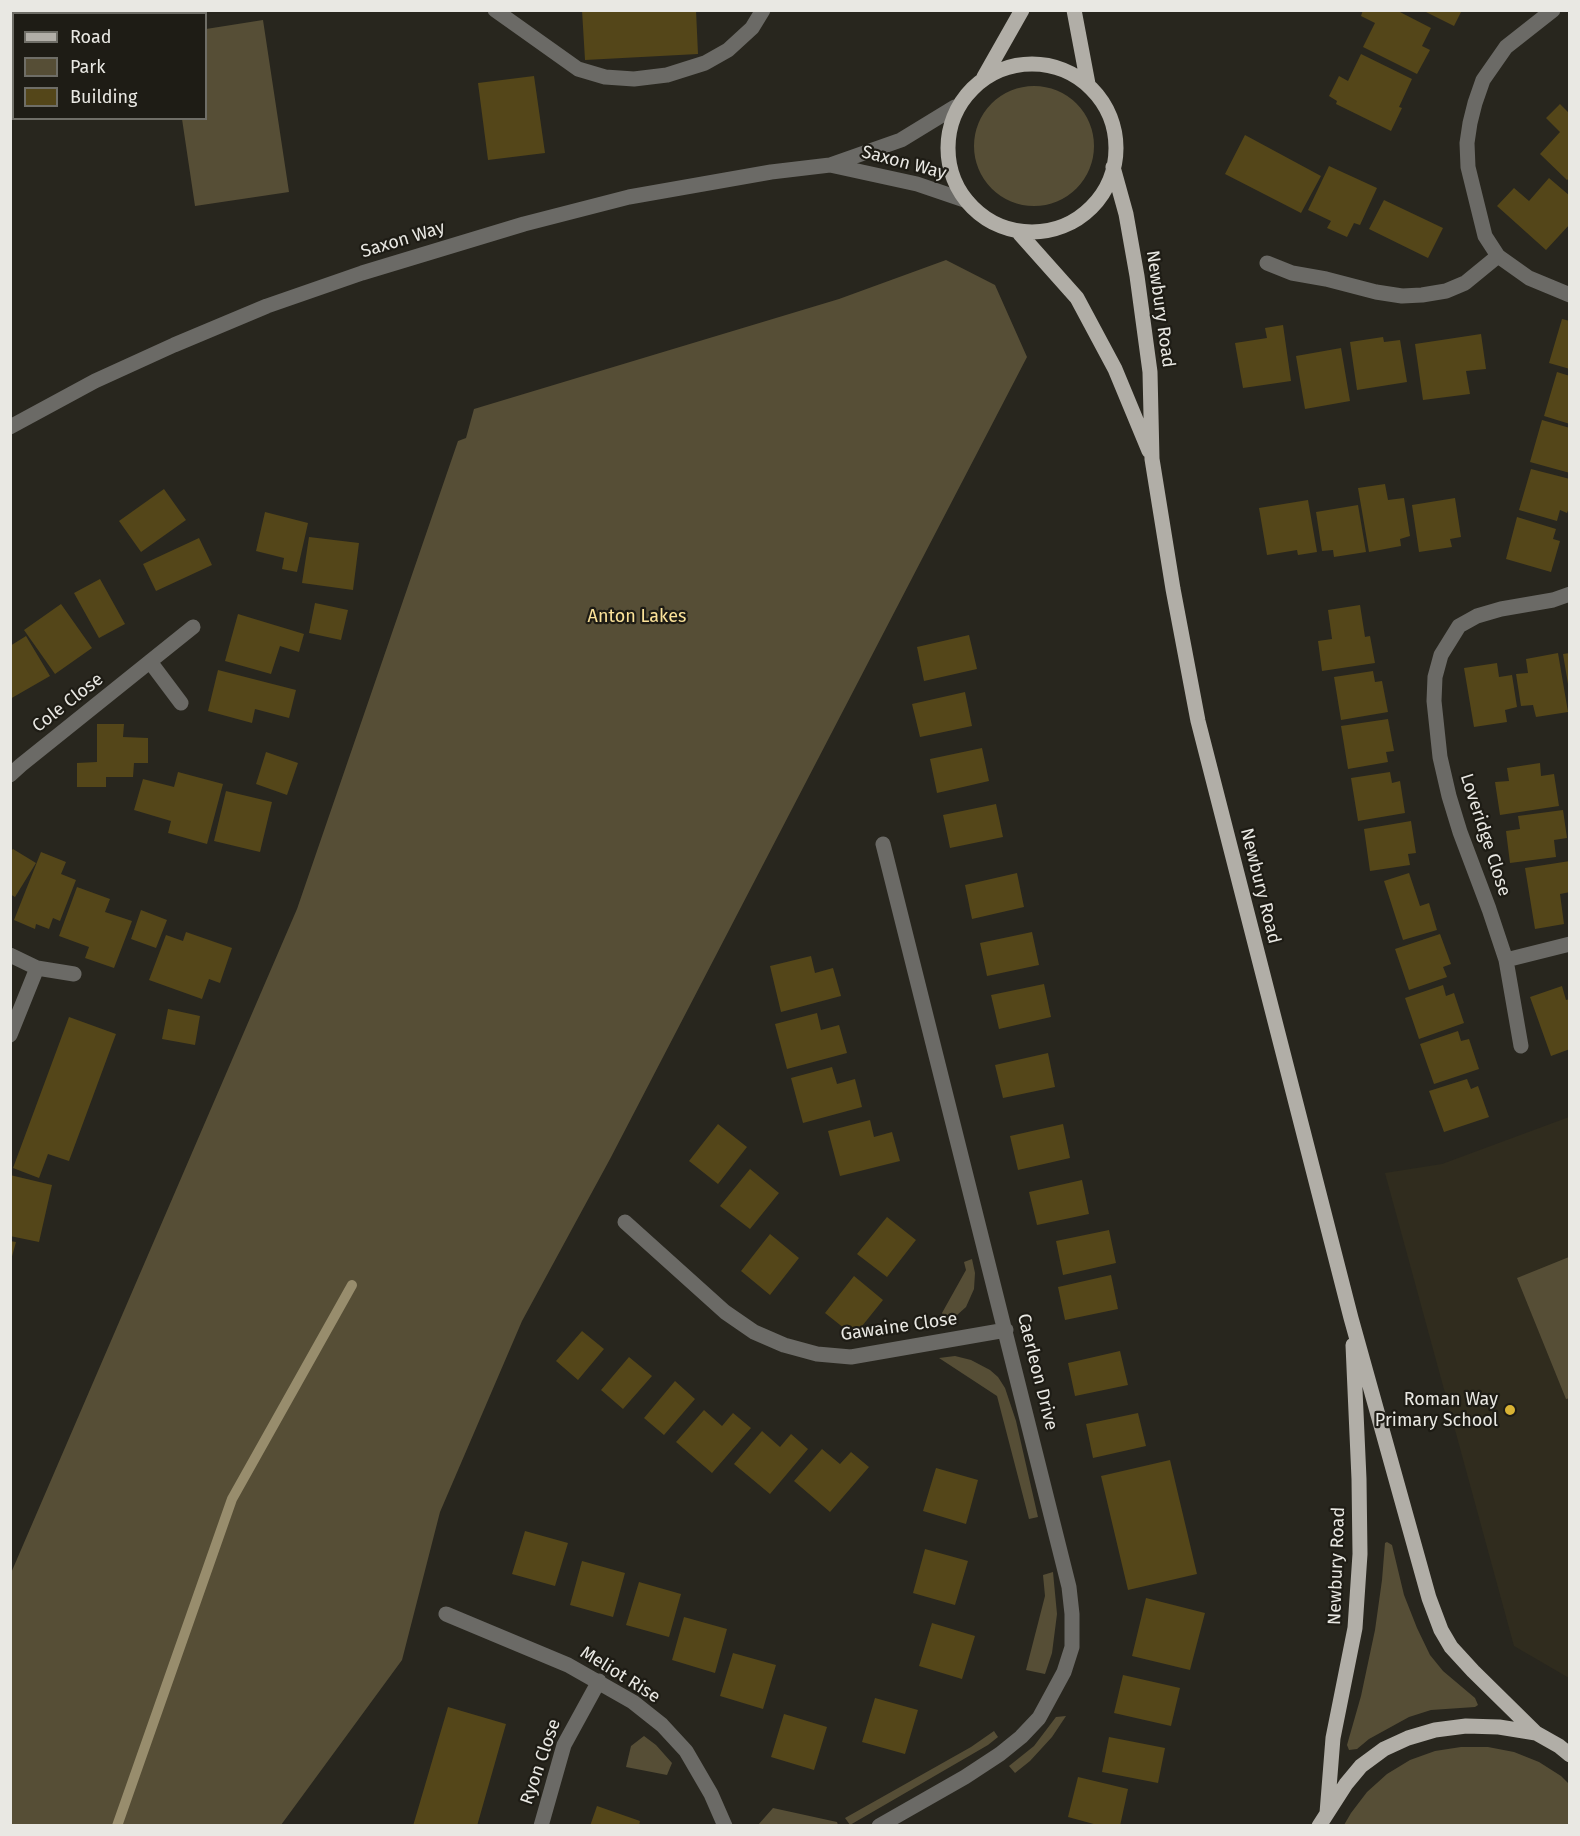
<!DOCTYPE html>
<html>
<head>
<meta charset="utf-8">
<style>
	body { margin:0 }
	#map { position:relative; width:1580px; height:1836px; overflow:hidden; background:#28261e; font-family:"Fira Sans",sans-serif }
	canvas { display:block }
	.frame { position:absolute; inset:0; border:12px solid #e9e8e3; pointer-events:none }
	.legend { position:absolute; left:12px; top:12px; width:195px; height:108px; box-sizing:border-box; background:#1e1c15; border:2px solid #6f6e67; margin:0; padding:8px 10px; list-style:none; font-size:18px; color:#e9e8e3 }
	.legend li { display:flex; align-items:center; gap:12px; height:30px }
	.legend b { width:30px; border:2px solid #6f6e67 }
</style>
</head>
<body>
<div id="map">
<canvas width="1580" height="1836"></canvas>
<div class="frame"></div>
<ul class="legend">
<li><b style="height:8px;background:#b1aea7"></b>Road</li>
<li><b style="height:16px;background:#564e36"></b>Park</li>
<li><b style="height:16px;background:#544619"></b>Building</li>
</ul>
</div>
<script>
const ctx = document.querySelector('canvas').getContext('2d');
ctx.lineJoin = 'round';
function fill(path, color) { ctx.fillStyle = color; ctx.fill(path, 'evenodd'); }
const shape = rows => new Path2D(rows.map(r => 'M' + r).join(''));
function strokePath(path, color, width, dash) { ctx.strokeStyle = color; ctx.lineWidth = width; ctx.lineCap = dash ? 'butt' : 'round'; ctx.setLineDash(dash || []); ctx.stroke(path); }
function write(font, color, halo, rows, align = 'center') {
  ctx.font = font + ' "Fira Sans",sans-serif'; ctx.lineWidth = 4.5; ctx.setLineDash([]); ctx.textBaseline = 'middle'; ctx.strokeStyle = halo; ctx.fillStyle = color; for (const [text, x, y, turn = 0] of rows) {
    ctx.save(); ctx.translate(x, y); ctx.rotate((+turn || 0) * Math.PI / 180); ctx.textAlign = isNaN(turn) ? turn : align; if (halo) ctx.strokeText(text, 0, 0); ctx.fillText(text, 0, 0); ctx.restore();
  }
}
fill(shape([
	[1569,1117,1569,1678,1514,1646,1385,1173,1442,1164]
]), '#302c1e');
fill(shape([
	[263,20,289,192,195,206,182,119,206,118,206,29],
	'974 146a60 60 0 1 1 120 0a60 60 0 1 1-120 0Z',
	[946,260,995,285,1027,357,610,1159,522,1321,440,1512,402,1660,281,1825,11,1825,11,1573,297,909,458,441,466,438,474,409,839,299],
	[1569,1257,1570,1398,1566,1399,1517,1278],
	[972,1259,975,1273,974,1289,966,1307,947,1324,942,1313,966,1270,964,1262],
	[955,1356,971,1360,990,1370,998,1377,1005,1388,1016,1421,1038,1517,1029,1519,997,1396,939,1358],
	[1387,1542,1392,1545,1404,1595,1417,1628,1430,1655,1443,1671,1475,1698,1478,1705,1475,1707,1431,1710,1409,1717,1369,1739,1357,1749,1349,1750,1347,1745,1361,1696,1375,1630,1382,1580,1385,1543],
	[1053,1572,1057,1614,1052,1653,1045,1674,1026,1670,1045,1596,1043,1575],
	[1066,1716,1052,1737,1030,1761,1015,1773,1009,1766,1034,1746,1056,1717],
	[994,1731,998,1737,988,1745,850,1825,845,1818,971,1747],
	[644,1736,656,1745,672,1763,667,1775,626,1767,631,1746],
	[1461,1747,1488,1747,1514,1752,1539,1762,1561,1776,1569,1784,1569,1825,1344,1825,1351,1813,1367,1792,1387,1774,1410,1760,1435,1751],
	[773,1808,837,1822,838,1825,758,1825]
]), '#564e36');
strokePath(shape([
	[117,1826,232,1499,352,1285]
]), '#988d6d', 10);
fill(shape([
	[582,10,696,10,698,54,585,60],
	[1363,10,1396,10,1431,28,1422,46,1430,50,1417,74,1363,47,1375,23,1361,16],
	[1422,10,1462,10,1454,26],
	[1361,54,1412,79,1399,107,1402,108,1391,131,1336,104,1337,101,1329,96,1339,76,1348,81],
	[534,76,545,153,488,160,478,83],
	[1560,104,1570,114,1570,177,1567,180,1540,154,1560,132,1546,118],
	[1245,135,1321,176,1301,213,1225,174],
	[1329,166,1377,188,1360,225,1354,223,1347,237,1327,228,1331,221,1308,210],
	[1549,178,1570,196,1570,224,1546,250,1497,206,1514,188,1529,201],
	[1384,200,1443,228,1428,258,1369,229],
	[1562,319,1570,321,1570,369,1549,363],
	[1283,325,1291,381,1243,388,1235,343,1267,338,1265,328],
	[1481,334,1486,369,1466,371,1470,394,1423,400,1415,344],
	[1383,337,1384,342,1400,340,1407,382,1357,390,1350,342],
	[1341,348,1350,401,1305,409,1296,356],
	[1557,372,1570,376,1570,424,1544,416],
	[1542,420,1570,428,1570,473,1530,462],
	[1531,469,1570,479,1570,505,1567,513,1560,510,1557,521,1519,510],
	[1385,484,1388,500,1404,498,1410,536,1400,539,1401,546,1369,552,1358,488],
	[164,489,186,520,141,552,119,521],
	[1455,498,1461,537,1450,539,1452,547,1419,552,1412,505],
	[1308,500,1317,552,1298,555,1297,550,1267,555,1259,508],
	[1358,505,1366,552,1334,557,1333,550,1322,551,1316,512],
	[265,512,308,523,297,572,282,569,284,558,256,551],
	[1517,517,1556,529,1553,539,1560,541,1551,572,1506,559],
	[309,537,359,543,353,590,302,583],
	[199,538,212,565,156,591,143,564],
	[100,579,125,624,99,638,74,593],
	[315,603,348,610,341,640,309,633],
	[61,604,92,648,55,674,24,630],
	[1360,605,1365,637,1370,636,1375,663,1322,671,1318,641,1332,639,1328,610],
	[238,614,304,634,299,652,280,646,271,674,225,661],
	[969,635,977,669,924,681,917,647],
	[26,636,50,676,10,699,10,646],
	[1558,653,1568,712,1536,717,1533,705,1521,706,1516,674,1528,673,1526,659],
	[1570,653,1570,684,1568,684,1563,654],
	[1497,663,1499,677,1512,675,1517,707,1505,710,1507,722,1474,727,1464,668],
	[218,670,296,690,289,718,255,709,252,723,208,711],
	[1373,671,1375,682,1382,681,1388,712,1341,720,1334,677],
	[965,692,972,726,920,737,912,704],
	[1388,719,1394,751,1386,752,1388,762,1348,769,1341,726],
	[97,724,124,724,123,737,148,738,148,763,134,763,133,777,106,777,106,787,77,787,77,763,97,762],
	[982,748,989,781,937,793,930,759],
	[266,752,298,763,287,795,256,784],
	[1540,763,1541,776,1554,774,1559,806,1500,815,1495,782,1509,781,1507,768],
	[178,772,223,784,207,844,168,833,171,821,134,810,143,779,174,787],
	[1390,772,1392,783,1400,781,1405,813,1358,821,1351,778],
	[226,791,272,802,260,852,214,841],
	[996,804,1003,837,950,848,943,815],
	[1563,810,1567,838,1554,840,1556,857,1510,863,1506,831,1520,829,1518,816],
	[1411,821,1416,853,1408,854,1410,865,1370,871,1364,829],
	[13,849,36,863,15,897,10,894,10,852],
	[41,852,66,862,61,874,76,880,60,921,53,918,49,929,36,924,35,929,14,920],
	[1570,861,1570,892,1560,894,1564,924,1535,929,1525,868],
	[1017,873,1024,907,972,919,965,885],
	[1409,873,1420,906,1429,903,1437,930,1403,940,1384,881],
	[77,887,110,899,105,912,132,921,114,968,85,958,89,947,59,936],
	[141,910,167,920,156,948,131,939],
	[186,932,232,948,220,983,209,979,202,999,149,980,166,935,183,941],
	[1032,932,1039,965,987,976,980,943],
	[1440,934,1451,964,1443,967,1447,977,1409,990,1395,949],
	[811,956,815,973,833,968,841,996,781,1012,770,966],
	[1044,984,1051,1017,999,1029,991,995],
	[1443,985,1446,996,1454,993,1464,1023,1419,1039,1405,998],
	[1562,986,1566,1000,1570,999,1570,1049,1551,1056,1530,997],
	[168,1009,200,1016,195,1045,162,1039],
	[817,1013,821,1030,839,1025,847,1053,787,1069,775,1024],
	[69,1017,116,1034,69,1161,48,1154,39,1178,13,1168],
	[1458,1031,1461,1041,1469,1039,1479,1069,1434,1084,1420,1044],
	[1048,1053,1055,1087,1003,1098,995,1065],
	[832,1067,837,1084,855,1079,862,1107,803,1123,791,1078],
	[1467,1079,1471,1089,1478,1086,1489,1117,1444,1132,1429,1091],
	[870,1120,874,1137,892,1132,900,1161,840,1176,828,1131],
	[718,1124,747,1147,718,1184,689,1161],
	[1063,1124,1070,1158,1018,1170,1010,1136],
	[750,1169,779,1193,750,1229,720,1206],
	[10,1175,52,1185,39,1242,10,1236],
	[1082,1180,1089,1214,1037,1225,1029,1192],
	[887,1217,916,1240,887,1277,857,1254],
	[1109,1230,1116,1263,1063,1275,1056,1241],
	[770,1234,799,1258,770,1295,741,1271],
	[10,1241,16,1242,11,1260,10,1259],
	[1111,1275,1118,1309,1065,1320,1058,1287],
	[854,1276,883,1300,854,1336,825,1313],
	[582,1331,604,1349,578,1380,556,1361],
	[1120,1351,1128,1385,1075,1396,1068,1363],
	[629,1357,652,1376,623,1409,601,1390],
	[675,1381,695,1399,664,1435,644,1418],
	[704,1410,722,1426,733,1413,751,1428,712,1473,676,1442],
	[1138,1413,1146,1446,1093,1458,1086,1424],
	[762,1431,780,1447,791,1434,808,1449,770,1494,734,1464],
	[822,1449,840,1464,851,1452,869,1467,830,1512,794,1481],
	[1170,1460,1197,1574,1128,1590,1101,1476],
	[936,1468,978,1480,966,1524,923,1511],
	[525,1531,568,1543,555,1586,512,1574],
	[925,1549,968,1561,955,1605,913,1593],
	[582,1561,625,1573,613,1617,570,1605],
	[639,1582,681,1594,669,1637,626,1625],
	[1146,1598,1205,1613,1190,1670,1132,1656],
	[684,1617,727,1629,715,1673,672,1660],
	[932,1623,975,1636,962,1679,919,1666],
	[733,1653,776,1665,763,1709,720,1696],
	[1123,1675,1180,1688,1171,1726,1114,1713],
	[875,1698,918,1710,905,1754,862,1742],
	[448,1707,506,1724,477,1826,413,1826],
	[784,1714,827,1727,814,1770,771,1757],
	[1109,1737,1165,1748,1158,1783,1102,1772],
	[1078,1777,1128,1789,1120,1826,1101,1826,1068,1817],
	[597,1806,640,1821,639,1826,590,1826]
]), '#544619');
strokePath(shape([
	[495,10,578,69,605,77,634,79,667,75,705,63,728,50,752,28,763,10]
]), '#6b6a66', 15);
strokePath(shape([
	[1553,10,1506,47,1483,80,1475,103,1470,123,1467,143,1468,167,1485,236,1498,256,1529,278,1570,295],
	[1267,263,1292,273,1326,279,1376,292,1402,296,1422,295,1446,291,1465,283,1498,256],
	[1570,594,1553,600,1501,609,1477,616,1459,626,1441,655,1435,677,1434,701,1440,757,1449,796,1460,832,1489,909,1506,960,1570,944],
	[151,663,181,703],
	[10,775,21,765,193,627],
	[10,955,37,968,10,1035],
	[1506,960,1521,1046],
	[37,968,74,974],
	[625,1222,725,1312,754,1332,784,1345,817,1354,851,1357,1006,1330],
	[446,1614,568,1665,633,1702,662,1725,686,1751,711,1794,725,1826],
	[541,1826,564,1745,599,1681],
	[879,1826,965,1777,1000,1754,1021,1737,1039,1718,1064,1672,1072,1647,1072,1614,1069,1587,883,844]
]), '#6b6a66', 15);
strokePath(shape([
	[830,165,917,184,967,201],
	[10,427,95,381,174,345,267,306,362,273,524,224,629,197,771,172,830,165,901,140,955,107]
]), '#6b6a66', 15);
strokePath(shape([
	[1074,10,1088,84],
	'948 148a84 84 0 1 1 168 0a84 84 0 1 1-168 0Z',
	[984,77,1022,10],
	[1113,167,1126,214,1137,276,1150,372,1152,459,1173,589,1198,721,1351,1318,1429,1598,1441,1630,1451,1647,1473,1671,1536,1733],
	[1020,234,1077,298,1115,369,1149,451],
	[1327,1813,1333,1738,1355,1628,1360,1554,1359,1479,1353,1345],
	[1319,1826,1346,1784,1361,1766,1384,1749,1408,1738,1435,1730,1466,1726,1499,1727,1536,1733,1559,1746,1570,1755]
]), '#b1aea7', 15);
for (const [x, y, r, color] of [
	[1510,1410,6,"#d9b334"]
]) { const dot = new Path2D(); dot.arc(x, y, r, 0, 2 * Math.PI); ctx.fillStyle = color; ctx.fill(dot); strokePath(dot, '#1e1c15', 2); }
write('18px', '#e9e8e3', '#1e1c15', [
	["Saxon Way",904,163,15],
	["Saxon Way",403,240,-17],
	["Newbury Road",1160,309,82],
	["Cole Close",68,703,-38],
	["Loveridge Close",1485,835,72],
	["Newbury Road",1260,886,76],
	["Gawaine Close",899,1327,-8],
	["Caerleon Drive",1037,1372,76],
	["Newbury Road",1337,1566,-88],
	["Meliot Rise",620,1675,32],
	["Ryon Close",541,1762,-71]
]);
write('18px', '#fbe299', '#1e1c15', [
	["Anton Lakes",637,617]
]);
write('18px', '#e9e8e3', '#1e1c15', [
	["Roman Way",1498,1400],
	["Primary School",1498,1421]
], 'right');
</script>
</body>
</html>
